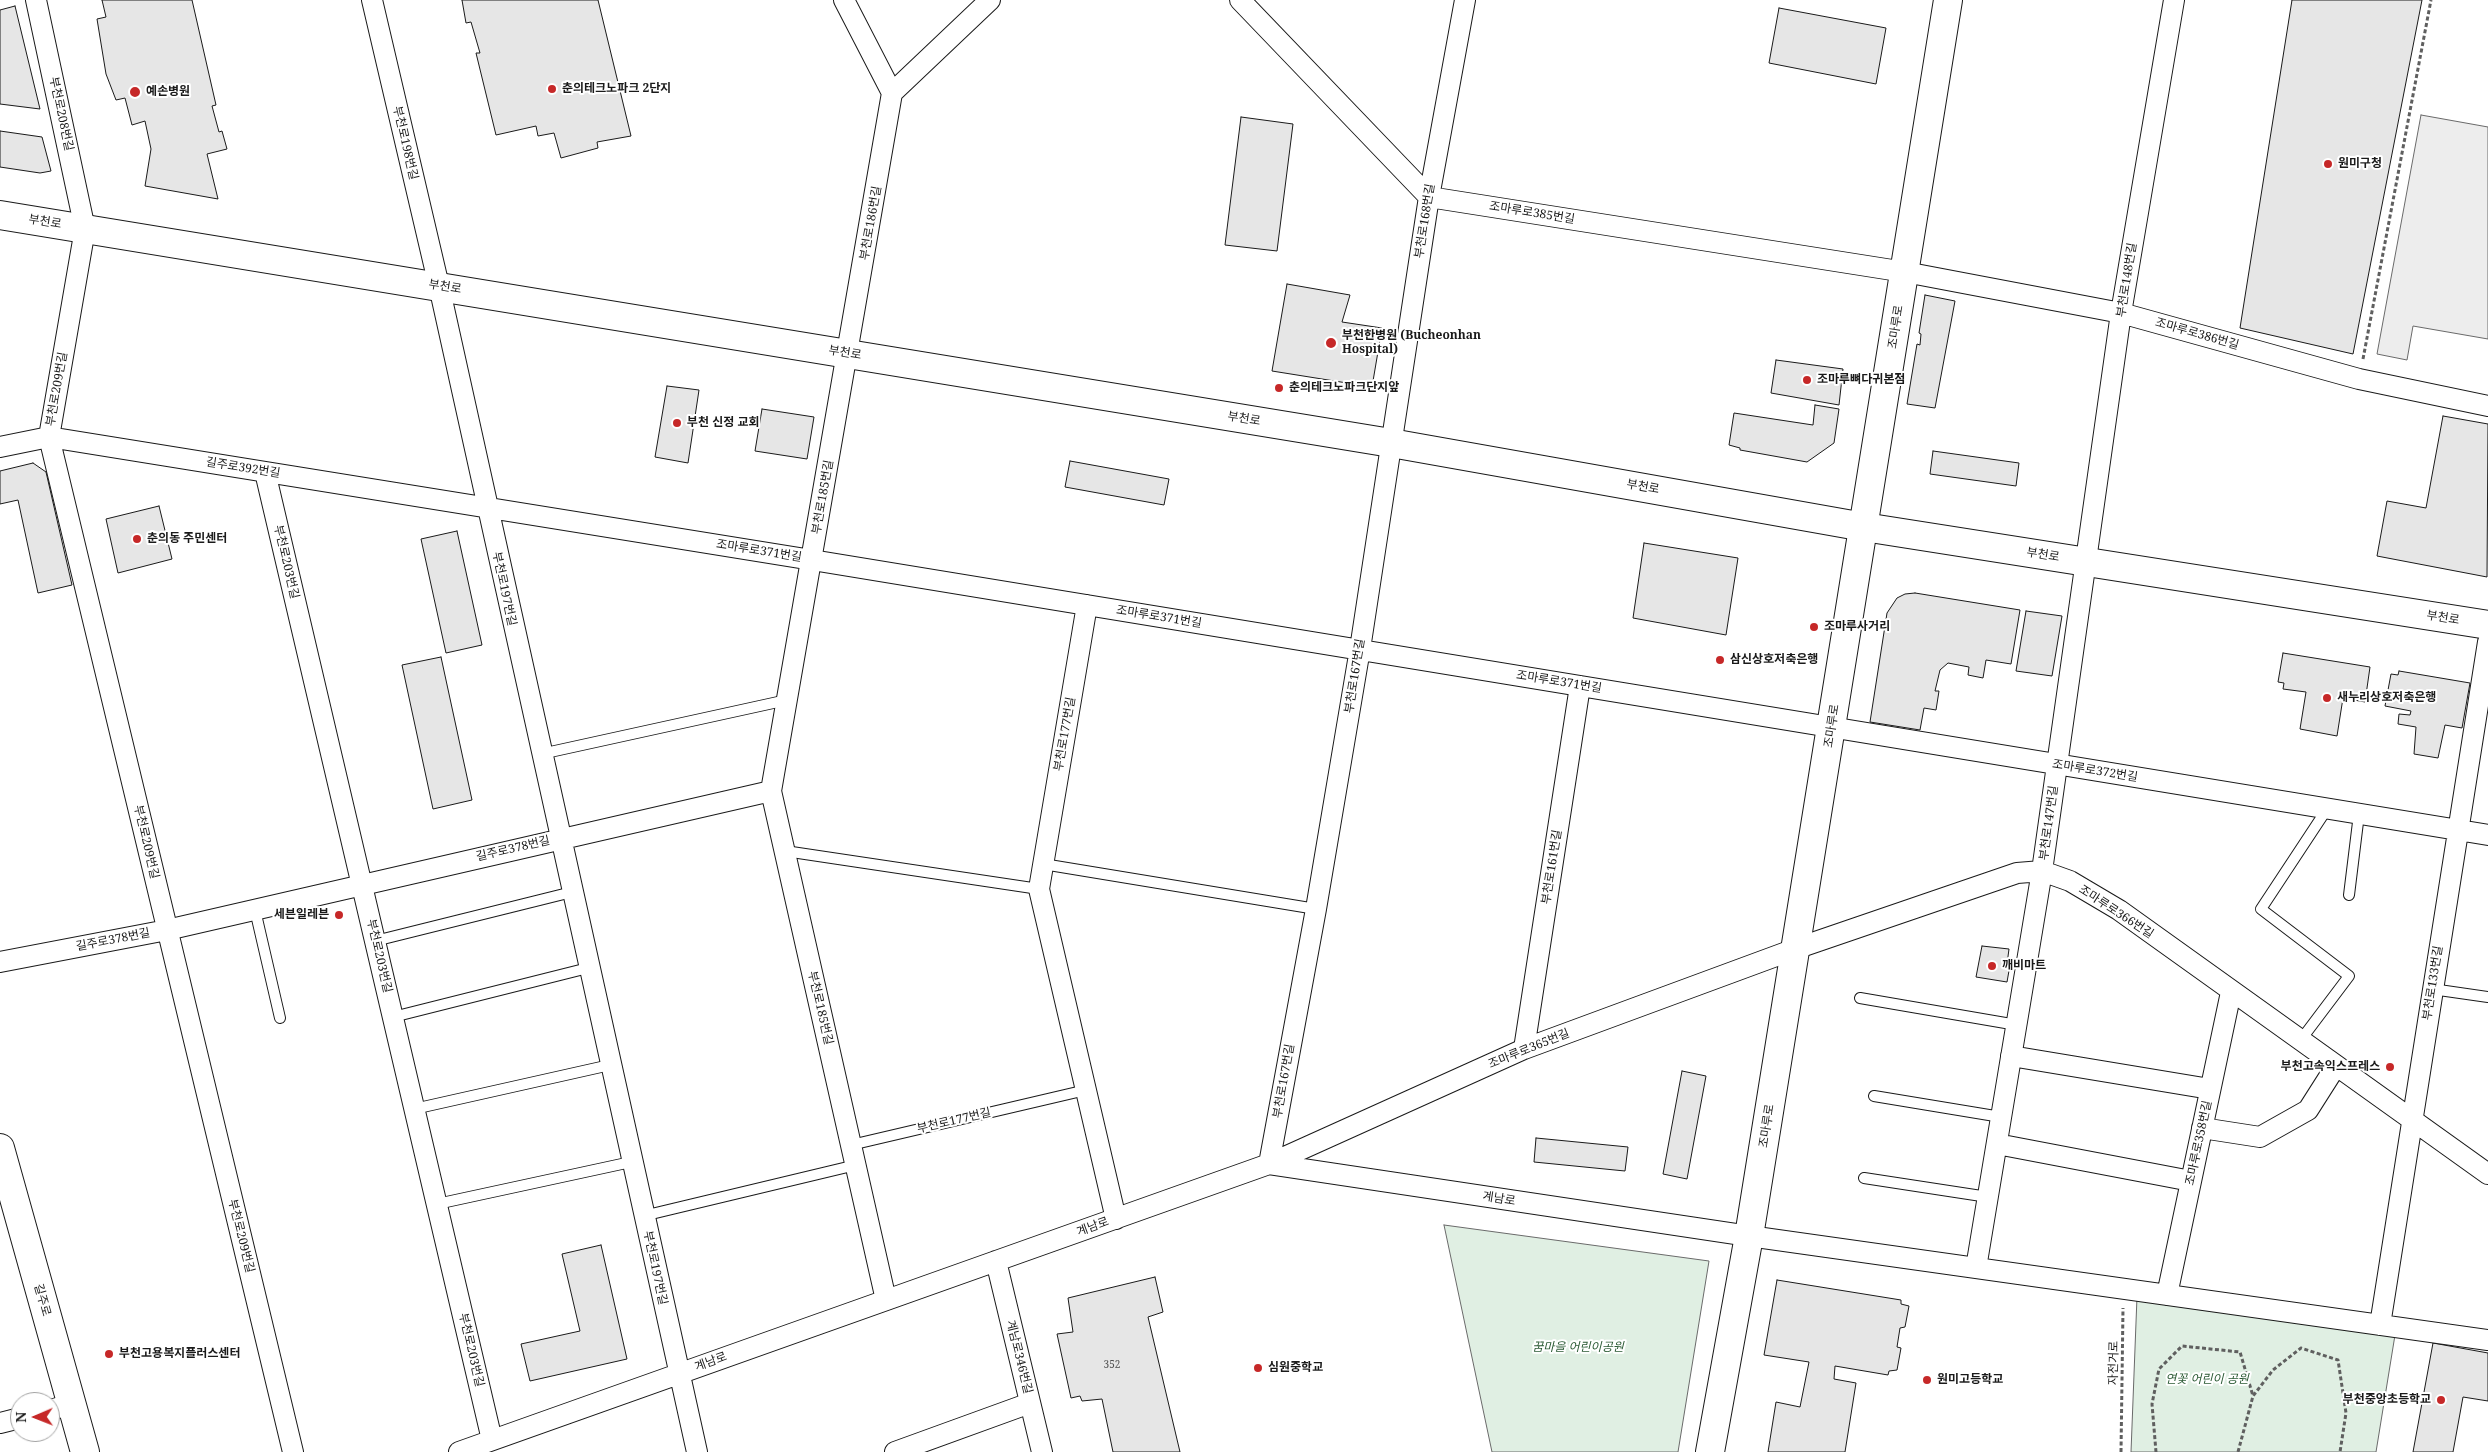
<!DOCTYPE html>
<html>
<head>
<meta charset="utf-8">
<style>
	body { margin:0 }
	#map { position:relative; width:2488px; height:1452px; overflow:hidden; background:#fff; font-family:"Noto Serif",serif }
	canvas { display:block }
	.north { position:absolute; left:10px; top:1392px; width:50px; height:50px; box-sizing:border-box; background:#fff; border:1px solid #a3a3a3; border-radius:50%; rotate:269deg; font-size:14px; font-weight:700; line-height:20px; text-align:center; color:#1a1a1a }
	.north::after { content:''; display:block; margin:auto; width:18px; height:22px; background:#c62828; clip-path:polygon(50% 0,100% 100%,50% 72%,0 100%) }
</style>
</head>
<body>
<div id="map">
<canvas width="2488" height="1452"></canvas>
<div class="north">N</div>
</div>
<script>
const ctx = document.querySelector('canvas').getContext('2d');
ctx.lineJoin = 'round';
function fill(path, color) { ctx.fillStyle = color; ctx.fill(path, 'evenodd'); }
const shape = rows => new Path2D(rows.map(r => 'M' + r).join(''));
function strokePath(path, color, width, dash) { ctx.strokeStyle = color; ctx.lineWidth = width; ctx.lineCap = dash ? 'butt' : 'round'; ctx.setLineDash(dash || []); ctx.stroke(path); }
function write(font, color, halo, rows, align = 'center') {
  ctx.font = font + ' "Noto Serif","Noto Sans KR",serif'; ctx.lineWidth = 4; ctx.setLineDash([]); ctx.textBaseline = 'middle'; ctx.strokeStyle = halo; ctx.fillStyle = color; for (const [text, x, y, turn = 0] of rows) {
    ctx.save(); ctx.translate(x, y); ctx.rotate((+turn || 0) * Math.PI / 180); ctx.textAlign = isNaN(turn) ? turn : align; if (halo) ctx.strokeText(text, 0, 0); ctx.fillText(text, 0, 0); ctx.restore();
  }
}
const green = shape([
	[1444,1225,1709,1261,1678,1452,1492,1452,1444,1225],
	[2137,1297,2395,1335,2376,1452,2131,1452,2137,1297]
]);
fill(green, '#e0efe3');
strokePath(green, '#6a6a6a', 1);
const parking = shape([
	[2421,115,2488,127,2488,339,2413,326,2407,360,2377,354,2421,115]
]);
fill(parking, '#ededed');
strokePath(parking, '#6a6a6a', 1);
const building = shape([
	[102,0,192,0,216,105,212,106,219,132,222,131,227,149,207,154,218,199,145,186,151,149,145,121,132,125,125,98,116,100,106,74,97,19,106,17,102,0],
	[462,0,598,0,631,136,597,142,598,148,561,158,554,133,538,136,536,126,496,135,476,53,480,53,471,22,466,23,462,0],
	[2292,0,2422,0,2353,354,2240,328,2292,0],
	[15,6,40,109,0,104,0,10,15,6],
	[1779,8,1886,28,1876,84,1769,63,1779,8],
	[1241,117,1293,124,1277,251,1225,245,1241,117],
	[0,131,42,137,51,171,40,173,0,167,0,131],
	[1287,284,1350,295,1342,322,1382,328,1372,387,1272,371,1287,284],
	[1925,295,1955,301,1935,408,1907,404,1917,344,1920,345,1921,334,1919,333,1925,295],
	[1776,360,1843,369,1839,405,1771,393,1776,360],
	[667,386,699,390,688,463,655,457,667,386],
	[1815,405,1839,409,1834,443,1807,462,1740,450,1740,448,1729,445,1734,413,1813,425,1815,405],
	[762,409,814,417,807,459,755,451,762,409],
	[2443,416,2488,424,2487,577,2377,556,2387,501,2426,508,2443,416],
	[1933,451,2019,463,2016,486,1930,474,1933,451],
	[1070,461,1169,479,1164,505,1065,487,1070,461],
	[33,463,46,472,72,585,38,593,18,500,0,504,0,471,33,463],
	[159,506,172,559,118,573,106,519,159,506],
	[457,531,482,645,446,653,421,539,457,531],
	[1644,543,1738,558,1726,635,1633,618,1644,543],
	[1915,593,2020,610,2011,664,1986,660,1983,678,1968,675,1969,667,1948,663,1940,670,1935,691,1939,691,1936,710,1924,708,1920,730,1870,722,1887,613,1897,598,1905,594,1915,593],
	[2026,611,2062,616,2052,676,2016,671,2026,611],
	[2283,653,2370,667,2365,702,2343,698,2337,736,2300,729,2306,692,2283,689,2284,683,2278,682,2283,653],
	[441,657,472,800,433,809,402,665,441,657],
	[2399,671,2470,683,2462,728,2445,725,2438,758,2414,754,2416,727,2398,724,2399,714,2410,715,2411,711,2385,706,2391,674,2398,675,2399,671],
	[1982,946,2009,949,2007,964,2010,965,2007,982,1976,977,1982,946],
	[1682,1071,1706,1076,1687,1179,1663,1174,1682,1071],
	[1536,1138,1628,1147,1625,1171,1534,1162,1536,1138],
	[601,1245,627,1359,530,1381,521,1344,580,1331,562,1254,601,1245],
	[1155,1277,1163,1312,1148,1317,1180,1452,1113,1452,1102,1399,1082,1401,1080,1396,1071,1398,1057,1334,1073,1332,1068,1298,1155,1277],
	[1777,1280,1901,1300,1901,1304,1909,1306,1905,1327,1900,1328,1897,1347,1901,1348,1897,1370,1889,1371,1888,1375,1835,1366,1834,1379,1856,1383,1845,1452,1768,1452,1776,1402,1800,1407,1809,1362,1764,1355,1777,1280],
	[2433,1343,2488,1353,2488,1401,2463,1397,2453,1452,2413,1452,2433,1343]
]);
fill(building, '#e6e6e6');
strokePath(building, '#1a1a1a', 1);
const lane = shape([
	[541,754,787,700],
	[785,851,1039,889],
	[1043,864,1316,909],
	[2349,895,2359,814],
	[255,910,280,1018],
	[375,941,572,892],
	[2432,989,2488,997],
	[1860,998,2017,1025],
	[393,1017,588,968],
	[2300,1041,2349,976,2261,909,2327,809],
	[1874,1096,2001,1117],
	[414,1109,610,1065],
	[851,1145,1086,1090],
	[1864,1178,1988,1197],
	[437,1204,631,1162],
	[643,1216,856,1165]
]);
const street = shape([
	[36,0,85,229,49,437,293,1452],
	[372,0,439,286,697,1452],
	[844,0,892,93],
	[1240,0,1429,197,1905,272,2121,313,2359,379,2488,406],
	[0,447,49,437,812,560,2488,835],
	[265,472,492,1440],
	[1087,605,1039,889,1116,1219],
	[0,962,167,930,771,791],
	[1524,1049,1580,686],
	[2011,1056,2210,1089],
	[2202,1128,2260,1137,2308,1110,2336,1066],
	[1997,1144,2191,1181],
	[1269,1164,1749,1236,2488,1340],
	[1269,1164,1316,909,1360,649,1429,197,1465,0],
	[996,1261,1042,1452],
	[1976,1268,2042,871,2121,313,2174,0],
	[2167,1295,2231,992],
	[886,1300,771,791,892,93,990,0],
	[2380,1325,2488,642],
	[50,1410,72,1404],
	[0,1423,20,1418],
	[459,1452,1269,1164,1524,1049,1795,949,2017,873,2042,871,2070,881,2119,910,2488,1174],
	[895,1452,1030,1403]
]);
const secondary = shape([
	[0,1148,85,1452],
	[1710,1452,1749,1236,1948,0]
]);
const primary = shape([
	[0,215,1391,443,1864,527,2488,625]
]);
strokePath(lane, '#1a1a1a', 12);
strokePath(street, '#1a1a1a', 22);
strokePath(secondary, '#1a1a1a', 30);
strokePath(primary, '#1a1a1a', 30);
strokePath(shape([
	[2363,359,2431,0],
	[2121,1452,2123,1308],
	[2156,1452,2152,1404,2159,1369,2182,1346,2240,1352,2253,1396,2273,1370,2301,1348,2338,1360,2346,1413,2340,1452],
	[2238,1452,2253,1396]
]), '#5f5f5f', 3, [4, 2.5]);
strokePath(lane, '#fff', 10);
strokePath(street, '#fff', 20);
strokePath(secondary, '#fff', 28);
strokePath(primary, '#fff', 28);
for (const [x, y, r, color] of [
	[552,89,5,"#c62828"],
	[135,92,6,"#c62828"],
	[2328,164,5,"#c62828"],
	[1331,343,6,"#c62828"],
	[1807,380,5,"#c62828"],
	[1279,388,5,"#c62828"],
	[677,423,5,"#c62828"],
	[137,539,5,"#c62828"],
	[1814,627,5,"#c62828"],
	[1720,660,5,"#c62828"],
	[2327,698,5,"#c62828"],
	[339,915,5,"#c62828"],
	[1992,966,5,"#c62828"],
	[2390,1067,5,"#c62828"],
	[109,1354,5,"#c62828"],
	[1258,1368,5,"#c62828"],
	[1927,1380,5,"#c62828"],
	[2441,1400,5,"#c62828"]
]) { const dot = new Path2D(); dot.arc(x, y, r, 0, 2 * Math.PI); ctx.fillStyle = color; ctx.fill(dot); strokePath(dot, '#fff', 2); }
write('10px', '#4d4d4d', null, [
	["352",1112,1365]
]);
write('bold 12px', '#1a1a1a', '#fff', [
	["춘의테크노파크 2단지",562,89],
	["예손병원",146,92],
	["원미구청",2338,164],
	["부천한병원 (Bucheonhan",1342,336],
	["Hospital)",1342,350],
	["조마루뼈다귀본점",1817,380],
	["춘의테크노파크단지앞",1289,388],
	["부천 신정 교회",687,423],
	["춘의동 주민센터",147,539],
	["조마루사거리",1824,627],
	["삼신상호저축은행",1730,660],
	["새누리상호저축은행",2337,698],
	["세븐일레븐",329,915,"right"],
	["깨비마트",2002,966],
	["부천고속익스프레스",2380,1067,"right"],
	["부천고용복지플러스센터",119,1354],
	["심원중학교",1268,1368],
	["원미고등학교",1937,1380],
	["부천중앙초등학교",2431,1400,"right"]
], 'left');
write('12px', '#1a1a1a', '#fff', [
	["부천로208번길",61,114,78],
	["부천로198번길",405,143,77],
	["조마루로385번길",1532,213,9],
	["부천로168번길",1425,221,-81],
	["부천로",45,222,9],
	["부천로186번길",871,223,-80],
	["부천로148번길",2127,280,-81],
	["부천로",445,287,9],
	["조마루로",1896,327,-81],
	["조마루로386번길",2197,334,16],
	["부천로",845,353,9],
	["부천로209번길",57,389,-80],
	["부천로",1244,419,9],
	["길주로392번길",243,468,9],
	["부천로",1643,487,10],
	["부천로185번길",823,497,-80],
	["조마루로371번길",759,551,9],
	["부천로",2043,555,9],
	["부천로203번길",286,562,77],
	["부천로197번길",504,589,78],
	["조마루로371번길",1159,617,9],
	["부천로",2443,618,9],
	["부천로167번길",1355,676,-81],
	["조마루로371번길",1559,682,9],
	["조마루로",1832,726,-81],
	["부천로177번길",1065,734,-80],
	["조마루로372번길",2095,771,9],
	["부천로147번길",2049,823,-82],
	["부천로209번길",146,842,77],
	["길주로378번길",513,849,-13],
	["부천로161번길",1552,867,-81],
	["조마루로366번길",2116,912,33],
	["길주로378번길",113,940,-11],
	["부천로203번길",379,956,77],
	["부천로133번길",2433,983,-81],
	["부천로185번길",820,1008,77],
	["조마루로365번길",1529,1049,-22],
	["부천로167번길",1284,1081,-80],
	["부천로177번길",954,1121,-13],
	["조마루로",1767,1126,-81],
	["조마루로358번길",2199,1143,-78],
	["계남로",1499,1199,9],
	["계남로",1093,1227,-20],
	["부천로209번길",241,1236,76],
	["부천로197번길",655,1268,78],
	["길주로",42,1300,74],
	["부천로203번길",471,1350,77],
	["계남로346번길",1019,1357,76],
	["계남로",711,1362,-20],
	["자전거로",2114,1363,-89]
]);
write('italic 12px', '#2b5a34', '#fff', [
	["꿈마을 어린이공원",1578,1348],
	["연꽃 어린이 공원",2207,1380]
]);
</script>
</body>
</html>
